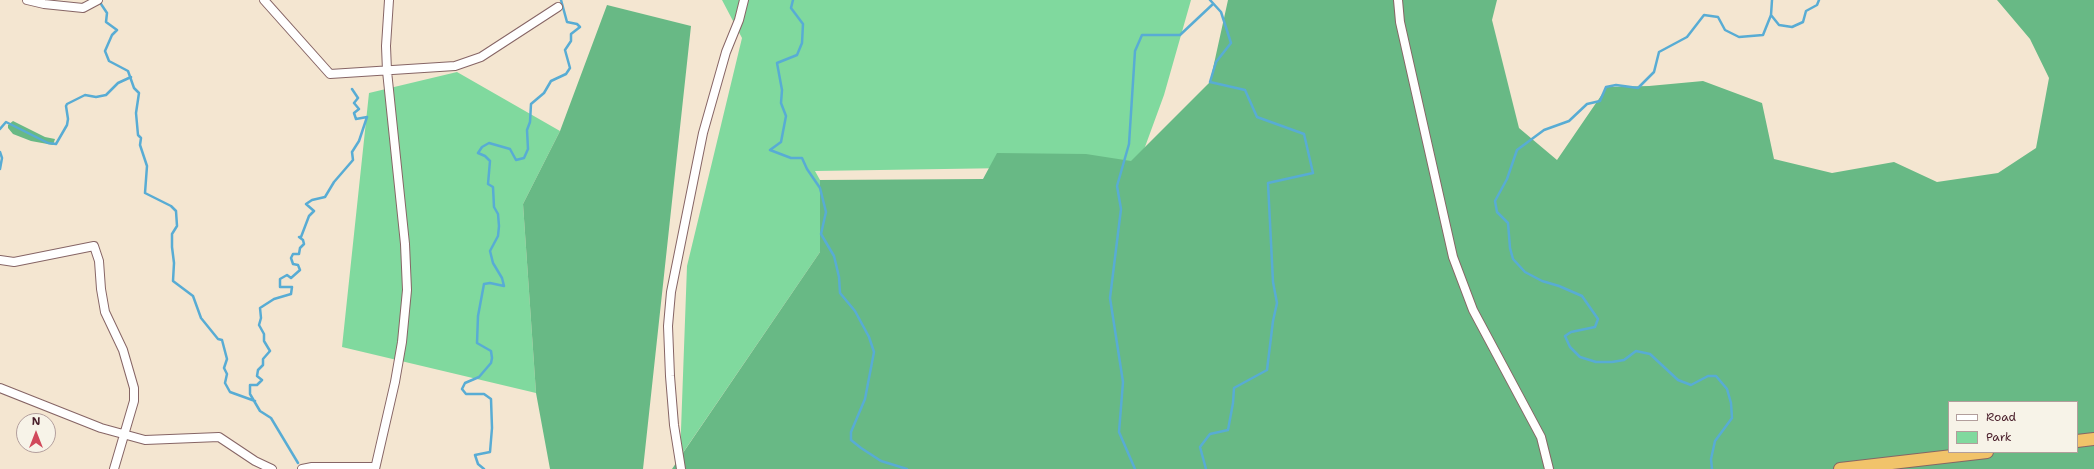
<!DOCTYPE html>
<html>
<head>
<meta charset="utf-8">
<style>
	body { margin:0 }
	#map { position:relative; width:2094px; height:469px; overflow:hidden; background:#f4e6d1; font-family:"Shantell Sans",sans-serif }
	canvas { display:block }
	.legend { position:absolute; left:1948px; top:401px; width:130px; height:52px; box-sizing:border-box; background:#f7f3e8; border:1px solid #b29e9c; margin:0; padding:5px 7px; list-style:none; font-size:12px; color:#4a1f2b }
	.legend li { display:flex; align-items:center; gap:8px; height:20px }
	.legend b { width:20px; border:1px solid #b29e9c }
	.north { position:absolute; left:16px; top:413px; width:40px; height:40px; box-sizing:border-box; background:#f7f3e8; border:1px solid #b29e9c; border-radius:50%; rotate:0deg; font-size:11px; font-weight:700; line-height:16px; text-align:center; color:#4a1f2b }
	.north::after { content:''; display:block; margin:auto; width:14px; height:18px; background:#d1495b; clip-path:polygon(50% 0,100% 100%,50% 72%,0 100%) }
</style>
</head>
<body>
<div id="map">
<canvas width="2094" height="469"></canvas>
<ul class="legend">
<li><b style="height:5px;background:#fff"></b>Road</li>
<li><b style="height:11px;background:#80d99e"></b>Park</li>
</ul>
<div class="north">N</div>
</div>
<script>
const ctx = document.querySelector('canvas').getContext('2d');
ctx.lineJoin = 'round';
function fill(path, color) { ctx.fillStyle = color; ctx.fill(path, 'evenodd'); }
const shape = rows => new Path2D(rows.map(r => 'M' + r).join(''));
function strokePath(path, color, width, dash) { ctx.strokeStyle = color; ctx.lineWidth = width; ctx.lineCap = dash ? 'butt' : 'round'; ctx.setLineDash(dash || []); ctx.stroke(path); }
fill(shape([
	[722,0,1191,0,1164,95,1138,166,815,171,820,180,820,252,680,457,687,266,742,38],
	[457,72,560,131,523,204,536,393,342,347,369,93]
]), '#80d99e');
fill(shape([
	[1228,0,1497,0,1492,20,1519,128,1557,160,1607,87,1649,86,1703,81,1762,103,1774,159,1832,173,1894,162,1937,182,1998,173,2036,148,2049,78,2030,39,1997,0,2094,0,2094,469,672,469,820,252,820,180,983,179,997,153,1086,154,1131,161,1210,82],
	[1949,402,2077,402,2077,452,1949,452],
	[607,5,691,26,643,469,550,469,536,393,523,204,560,131],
	[13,121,45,137,55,139,53,145,31,141,13,134,8,128,8,125]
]), '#68b985');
strokePath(shape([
	[793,0,791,8,803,24,802,43,797,55,777,63,782,90,781,103,786,116,781,142,770,150,791,158,802,158,807,169,820,188,826,212,821,234,834,256,839,277,840,293,855,311,869,337,874,352,865,399,851,432,851,440,861,448,881,461,907,469],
	[99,1,107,13,106,22,117,30,112,35,105,51,109,61,128,71,134,88,139,93,136,113,138,135,141,138,140,145,147,166,145,193,171,206,176,211,177,226,172,234,172,247,174,263,173,281,193,296,201,318,218,339,222,340,227,359,224,368,227,374,225,383,230,392,255,401],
	[1771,15,1772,0],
	[0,129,6,122,48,143,56,144,67,125,68,119,66,106,67,104,85,95,96,97,106,95,118,83,131,77],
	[0,152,2,158,0,169],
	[298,463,271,418,260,411,250,394,250,385,257,385,262,380,257,376,258,370,263,365,263,359,270,351,264,341,264,334,259,325,261,318,260,308,274,299,291,294,292,287,280,287,280,279,287,275,291,278,300,270,298,265,293,264,291,258,293,254,299,254,300,248,304,244,303,240,299,237,301,237,309,216,314,211,306,204,312,200,325,197,334,182,353,160,352,152,359,141,367,117,356,119,354,113,359,109,354,103,358,98,352,89],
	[484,469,478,464,475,455,490,452,492,428,491,399,484,394,466,394,462,389,465,383,479,377,491,363,492,358,491,351,477,343,478,316,484,284,490,283,504,286,502,278,493,263,490,251,498,236,499,226,498,214,494,207,493,187,488,184,490,161,485,156,478,153,482,147,489,143,510,149,516,160,524,158,528,149,527,130,530,122,531,104,544,93,551,81,566,74,570,68,565,50,571,41,571,34,580,27,577,24,567,22,561,0],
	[1135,469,1119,432,1123,382,1110,298,1121,209,1117,186,1129,144,1135,51,1142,35,1180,35,1213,4],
	[1206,469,1200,447,1210,434,1228,430,1233,403,1234,388,1267,370,1273,321,1277,303,1273,282,1268,183,1313,173,1304,134,1257,117,1245,90,1210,82,1216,62,1231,43,1221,12,1210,0],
	[1712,469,1711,459,1715,441,1732,418,1731,403,1727,389,1716,376,1708,376,1691,385,1678,380,1650,354,1636,351,1624,360,1612,362,1596,362,1580,357,1570,347,1565,336,1571,332,1595,327,1598,319,1582,296,1559,286,1542,281,1525,272,1513,259,1510,248,1508,223,1497,212,1495,201,1507,179,1517,150,1544,130,1569,121,1587,104,1600,101,1606,87,1616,85,1638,88,1654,72,1659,52,1687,37,1704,15,1718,17,1725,30,1739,37,1763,35,1771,15,1779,25,1792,27,1803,22,1806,11,1817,5,1819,0]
]), '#58acd4', 2.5);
const minor = shape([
	[27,0,44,4,83,8,98,0],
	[264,0,330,74,455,66,481,57,558,7],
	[1398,0,1400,22,1453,257,1473,310,1541,437,1549,469],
	[0,260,14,262,94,246,99,261,101,289,105,312,123,350,134,388,134,401,114,469],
	[0,388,101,428,145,440,219,437,255,461,272,469],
	[302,469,312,467,375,467],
	[375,469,395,382,402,342,407,290,405,244,387,71,386,46,389,0],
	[681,469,674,425,670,376,668,326,671,292,703,133,726,52,739,20,744,0]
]);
const highway = shape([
	[2077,441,2094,439],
	[1840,469,1987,452]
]);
strokePath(minor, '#866565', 10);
strokePath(highway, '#866565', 14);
strokePath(minor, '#fff', 8);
strokePath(highway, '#f1c36a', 12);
</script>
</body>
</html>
